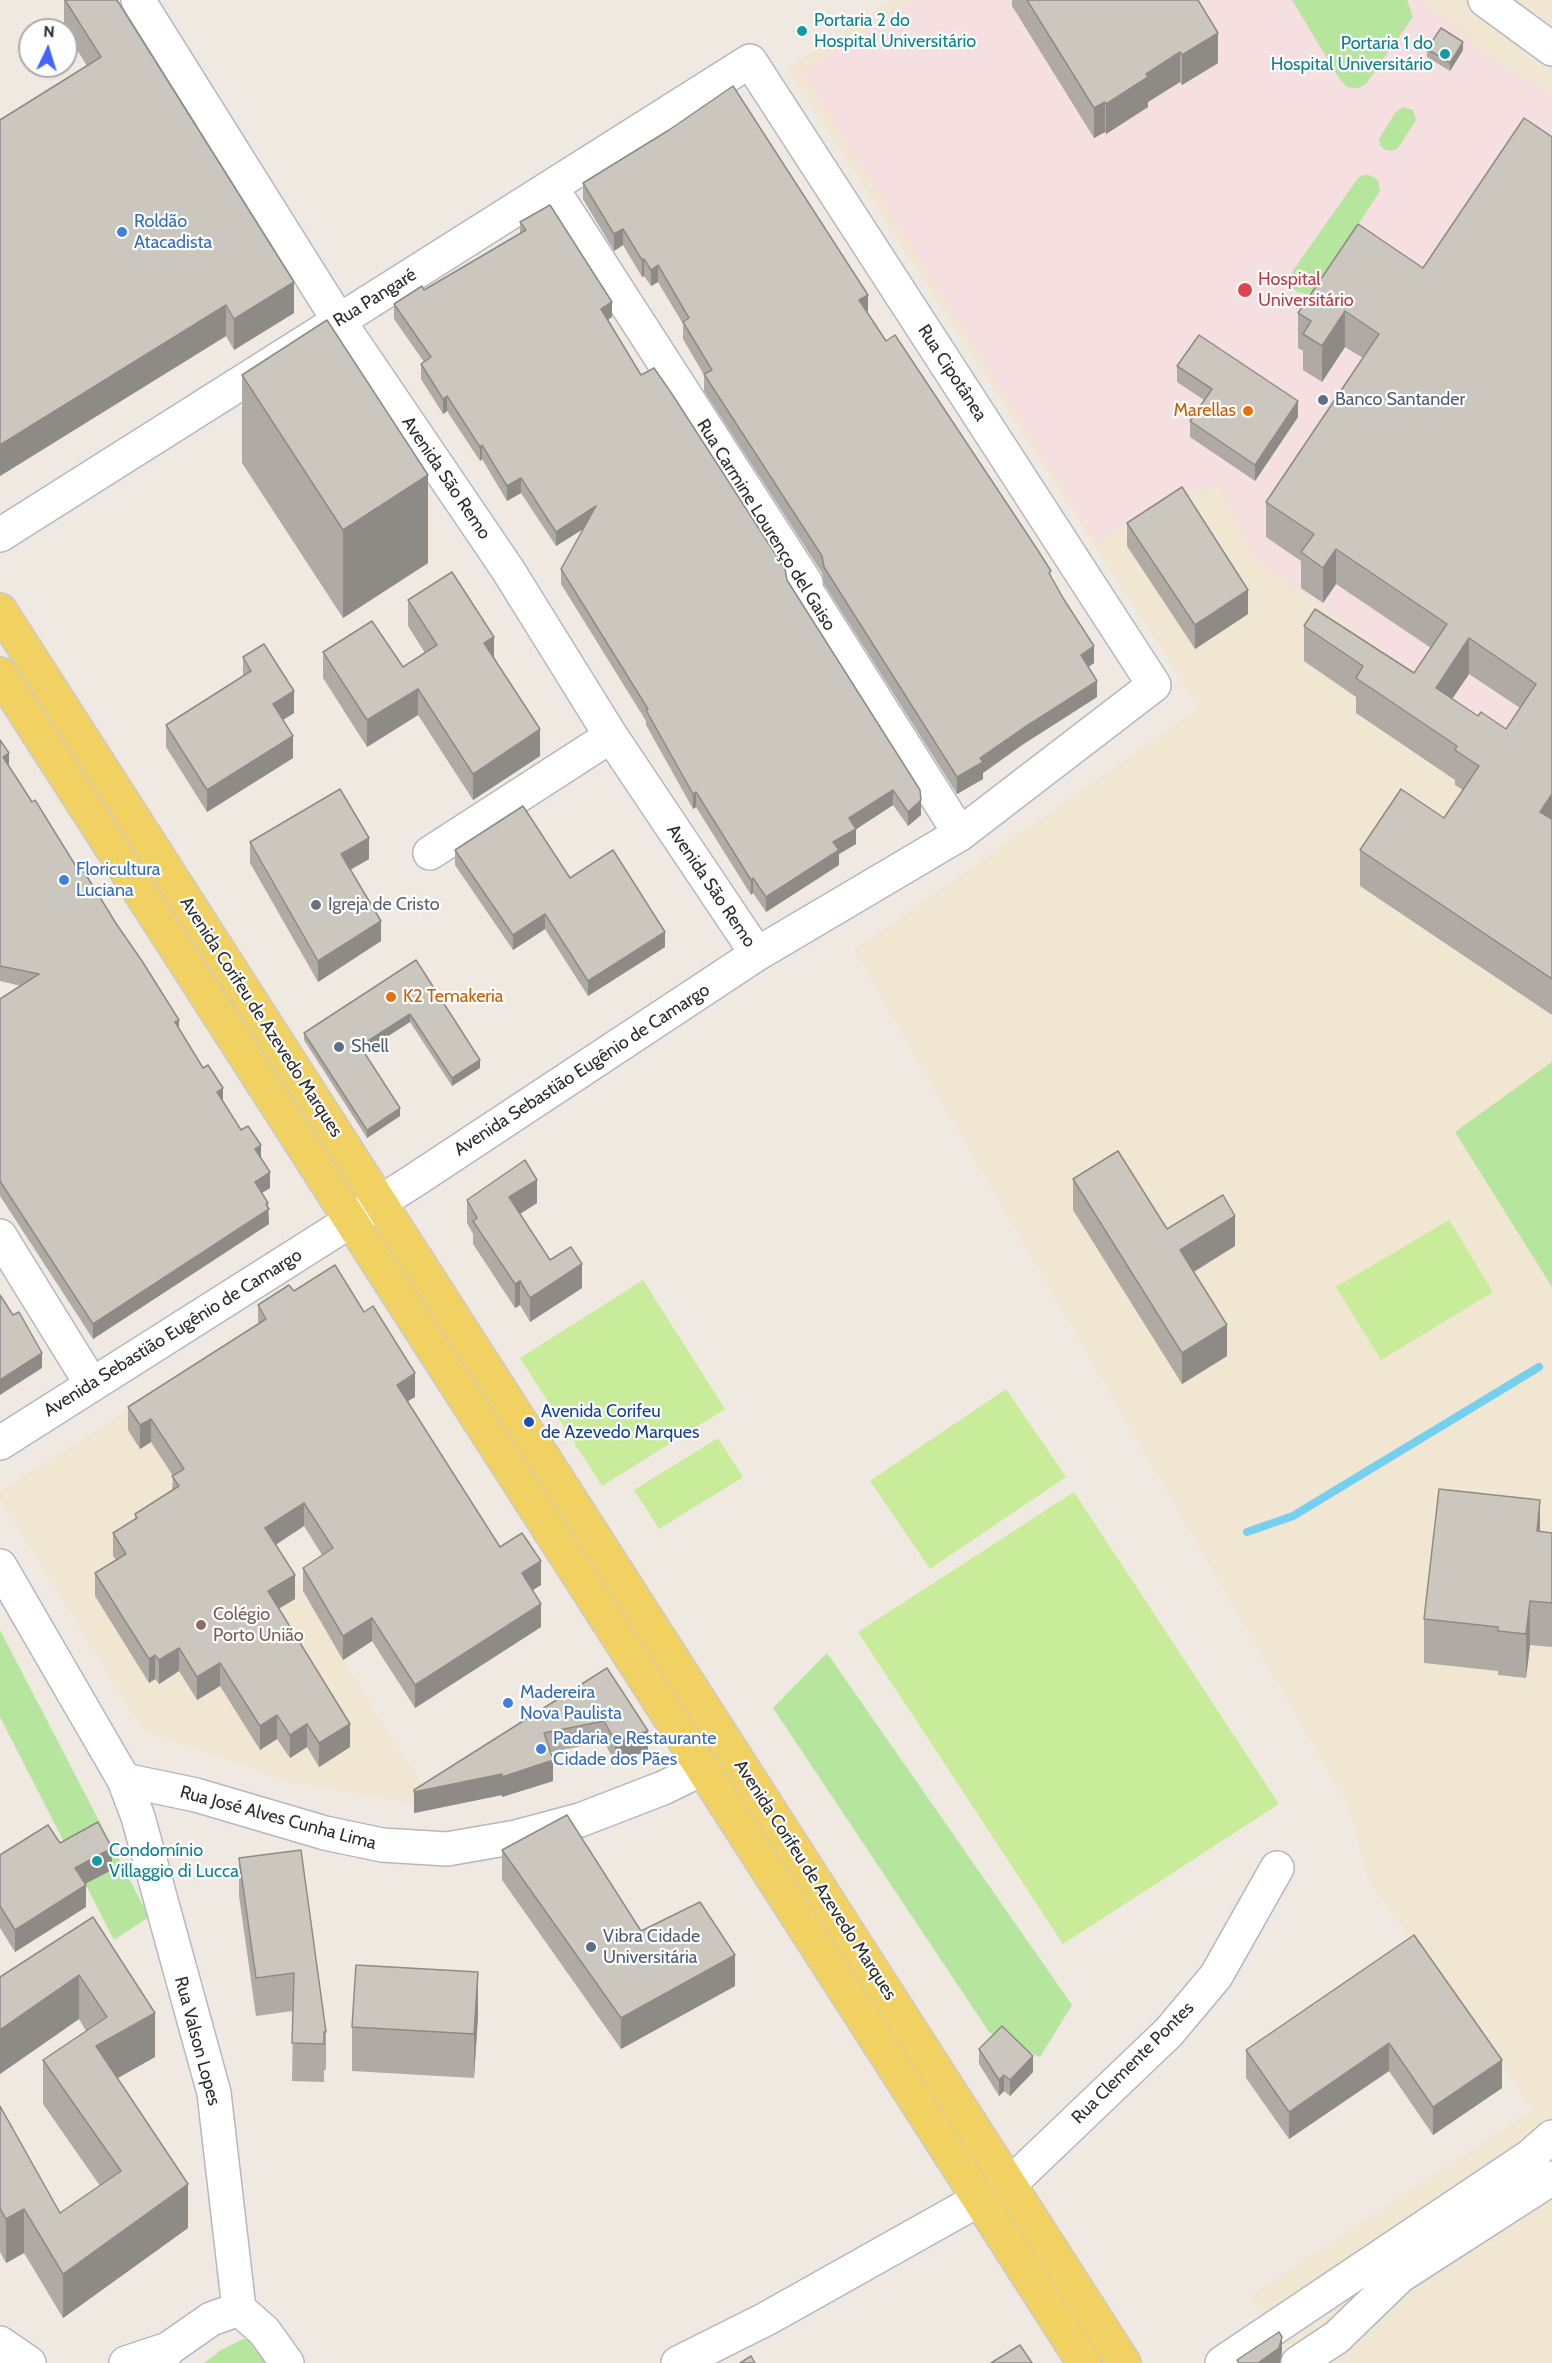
<!DOCTYPE html>
<html>
<head>
<meta charset="utf-8">
<style>
	body { margin:0 }
	#map { position:relative; width:1552px; height:2363px; overflow:hidden; background:#efe9e1; font-family:Cabin,sans-serif }
	canvas { display:block }
	.north { position:absolute; left:18px; top:18px; width:60px; height:60px; box-sizing:border-box; background:#fff; border:2px solid #ababab; border-radius:50%; rotate:4deg; font-size:16px; font-weight:700; line-height:24px; text-align:center; color:#2e2e2e }
	.north::after { content:''; display:block; margin:auto; width:21px; height:27px; background:#4264fb; clip-path:polygon(50% 0,100% 100%,50% 72%,0 100%) }
</style>
</head>
<body>
<div id="map">
<canvas width="1552" height="2363"></canvas>
<div class="north">N</div>
</div>
<script>
const ctx = document.querySelector('canvas').getContext('2d');
ctx.lineJoin = 'round';
function fill(path, color) { ctx.fillStyle = color; ctx.fill(path, 'evenodd'); }
const shape = rows => new Path2D(rows.map(r => 'M' + r).join(''));
function strokePath(path, color, width, dash) { ctx.strokeStyle = color; ctx.lineWidth = width; ctx.lineCap = dash ? 'butt' : 'round'; ctx.setLineDash(dash || []); ctx.stroke(path); }
function write(font, color, halo, rows, align = 'center') {
  ctx.font = font + ' Cabin,sans-serif'; ctx.lineWidth = 4.5; ctx.setLineDash([]); ctx.textBaseline = 'middle'; ctx.strokeStyle = halo; ctx.fillStyle = color; for (const [text, x, y, turn = 0] of rows) {
    ctx.save(); ctx.translate(x, y); ctx.rotate((+turn || 0) * Math.PI / 180); ctx.textAlign = isNaN(turn) ? turn : align; if (halo) ctx.strokeText(text, 0, 0); ctx.fillText(text, 0, 0); ctx.restore();
  }
}
fill(shape([
	[892,0,1552,0,1552,2363,1296,2363,1250,2296,1533,2109,1369,1881,1348,1805,854,950,1199,708,787,68],
	[171,1383,303,1591,387,1732,440,1808,294,1783,143,1730,0,1499,0,1491]
]), '#f0e6d1');
fill(shape([
	[915,0,1421,0,1499,64,1552,94,1552,769,1255,559,1219,485,1177,497,1097,543,802,72]
]), '#f5dfe0');
fill(shape([
	[1292,0,1407,0,1413,17,1366,84,1359,88,1347,87,1339,78],
	[1403,107,1413,110,1416,120,1398,148,1392,151,1385,150,1380,145,1379,139,1395,113],
	[1363,175,1369,175,1378,180,1380,191,1316,289,1307,294,1297,292,1290,284,1292,272,1358,178],
	[1552,1062,1552,1287,1455,1132],
	[0,1630,149,1917,114,1940,0,1717],
	[827,1653,1072,2005,1040,2057,989,2032,773,1708],
	[243,2339,258,2343,276,2363,204,2363,221,2350]
]), '#b6e59e');
fill(shape([
	[1449,1220,1493,1292,1381,1360,1336,1287],
	[643,1280,725,1409,602,1486,520,1358],
	[1006,1389,1066,1477,930,1569,870,1481],
	[718,1438,743,1477,659,1529,634,1490],
	[1074,1492,1279,1804,1063,1944,858,1632]
]), '#c9ec9a');
strokePath(shape([
	[1247,1532,1293,1516,1539,1367]
]), '#75cff0', 8);
const minor = shape([
	[138,0,339,321,508,570,611,736,757,954],
	[1485,0,1552,49],
	[551,187,806,583,803,585,960,834],
	[0,535,750,61,1154,685,960,834,757,954,415,1180,0,1443],
	[430,853,611,736],
	[0,1236,92,1385],
	[0,1566,124,1780,138,1817,214,2093,239,2309],
	[124,1780,196,1795,325,1833,382,1845,447,1849,516,1837,580,1820,663,1788,702,1769],
	[1010,2184,1169,2032,1216,1976,1277,1868],
	[239,2309,264,2331,287,2363],
	[0,2343,29,2363],
	[126,2363,168,2349],
	[160,2363,168,2349,211,2319,239,2309],
	[678,2363,766,2319,978,2200],
	[1222,2363,1529,2157,1552,2137],
	[1298,2363,1337,2337,1400,2276,1552,2178]
]);
const major = shape([
	[0,610,1124,2363],
	[0,674,1084,2363]
]);
strokePath(minor, '#b4b7c1', 36);
strokePath(major, '#c9c9c9', 36);
strokePath(minor, '#fff', 33);
strokePath(major, '#f2d163', 33);
fill(shape([
	[64,0,117,0,294,313,234,350,226,336,0,476,0,120,87,66,66,32,66,30,64,29],
	[1012,0,1198,0,1218,63,1182,85,1180,82,1148,102,1148,107,1106,134,1105,132,1094,138,1012,6],
	[1427,49,1463,50,1450,71,1427,57],
	[1552,137,1552,1015,1360,886,1360,850,1444,818,1463,790,1455,785,1455,780,1356,713,1356,697,1304,661,1304,626,1414,673,1431,648,1336,584,1323,603,1301,588,1301,561,1266,537,1266,502,1363,358,1345,347,1322,382,1303,370,1303,351,1298,348,1298,313,1423,268],
	[1469,674,1520,708,1506,729,1478,716,1452,699],
	[583,183,868,311,867,312,886,341,1051,576,1094,663,1088,667,1097,697,1022,745,983,773,983,779,957,794,824,584,822,573,704,391,704,375,683,339,683,324,658,282,651,286,644,276,642,277,623,245,614,251,583,199],
	[520,222,612,317,608,320,641,375,787,580,921,815,908,826,893,805,856,829,856,844,839,854,839,865,766,912,753,893,751,895,696,807,693,809,646,725,646,721,561,584,561,569,583,529,556,546,521,493,507,501,482,459,480,461,447,411,443,414,421,379,421,364,424,362,394,319,394,304,424,290,520,233],
	[1177,366,1298,417,1255,481,1190,437,1190,421,1204,400,1177,382],
	[242,375,428,563,343,618,242,463],
	[1127,523,1248,614,1195,649,1127,546],
	[408,600,494,659,540,756,473,800,418,715,367,747,323,678,323,652,403,667,425,653,408,626],
	[243,657,294,713,283,720,293,758,207,812,166,747,166,725,243,677],
	[0,740,9,766,179,1029,241,1130,261,1158,270,1188,262,1193,268,1208,269,1224,93,1339,0,1196,0,999,21,986,0,981],
	[250,842,369,859,350,870,381,941,318,982,250,863],
	[455,850,570,878,665,947,588,996,545,929,513,950,455,865],
	[416,960,480,1068,452,1086,410,1022,363,1052,400,1116,367,1138,304,1040,304,1033],
	[1073,1179,1167,1229,1235,1246,1194,1272,1227,1356,1182,1384,1073,1210],
	[467,1200,537,1203,520,1214,550,1260,582,1288,530,1322,520,1305,515,1308,473,1244,473,1234,467,1223],
	[294,1291,415,1397,407,1401,500,1547,541,1585,533,1590,541,1627,415,1708,372,1641,343,1660,303,1591,303,1568,322,1555,304,1526,276,1545,295,1599,279,1608,350,1747,319,1767,307,1747,290,1758,277,1739,260,1750,220,1686,197,1700,179,1671,159,1684,155,1679,149,1683,95,1596,95,1573,116,1560,113,1556,113,1533,135,1519,135,1514,172,1491,173,1476,151,1442,140,1449,128,1430,128,1407,258,1324,258,1305],
	[1540,1532,1552,1533,1552,1647,1530,1645,1526,1678,1498,1675,1498,1671,1424,1663,1424,1619],
	[607,1668,648,1751,615,1762,604,1742,551,1752,553,1781,502,1797,502,1795,414,1813,414,1790],
	[60,1843,112,1870,85,1884,86,1907,15,1952,0,1928,0,1855],
	[502,1850,641,1931,735,1986,621,2049,502,1880],
	[239,1858,326,2032,326,2070,324,2070,324,2082,292,2081,293,2011,256,2016,239,1896],
	[93,1917,155,2057,118,2078,188,2228,63,2318,24,2253,6,2263,0,2252,0,2106,60,2213,100,2186,43,2104,43,2060,86,2031,79,2019,0,2074,0,1977],
	[1414,1935,1502,2088,1433,2135,1389,2071,1289,2139,1246,2078,1246,2050],
	[478,2016,474,2078,352,2071,352,2027],
	[979,2049,1033,2072,1010,2096,1004,2091,999,2096,979,2064]
]), '#afaba4');
fill(shape([
	[1218,33,1218,63,1182,85,1182,55],
	[1463,42,1463,50,1450,71,1450,63],
	[1180,52,1180,82,1148,102,1148,107,1106,134,1106,104,1146,74],
	[1105,102,1105,132,1094,138,1094,108],
	[623,229,623,245,614,251,614,234],
	[644,259,644,276,642,277,642,260],
	[658,265,658,282,651,286,651,270],
	[294,282,294,313,234,350,234,319],
	[868,295,868,311,859,317,859,300],
	[612,302,612,317,601,324,601,309],
	[226,305,226,336,0,476,0,445],
	[1345,311,1345,347,1322,382,1322,346],
	[447,396,447,411,443,414,443,399],
	[1298,401,1298,417,1255,481,1255,465],
	[482,445,482,459,480,461,480,447],
	[428,475,428,563,343,618,343,530],
	[521,478,521,493,507,501,507,486],
	[596,506,596,521,556,546,556,532],
	[1336,549,1336,584,1323,603,1323,568],
	[1248,590,1248,614,1195,649,1195,625],
	[494,637,494,663,484,643],
	[1469,638,1469,674,1436,723,1436,688],
	[1094,646,1094,663,1081,672,1081,655],
	[1097,681,1097,697,1022,745,983,773,983,779,957,794,957,777,980,758,1022,729],
	[418,689,418,715,367,747,367,720],
	[294,691,294,713,273,726,273,704],
	[540,729,540,756,473,800,473,774],
	[293,736,293,758,207,812,207,790],
	[9,753,9,769,3,757],
	[893,790,893,805,852,832,856,829,856,844,839,854,839,865,766,912,766,897,833,842,849,818],
	[696,792,696,807,693,809,693,794],
	[1552,794,1552,830,1540,812],
	[921,800,921,815,908,826,908,812],
	[369,838,369,859,341,875,341,854],
	[753,878,753,893,751,895,751,880],
	[545,914,545,929,513,950,513,935],
	[381,921,381,941,318,982,318,961],
	[665,932,665,947,588,996,588,981],
	[410,1014,410,1022,360,1054,360,1046],
	[179,1020,179,1035,175,1022],
	[480,1060,480,1068,452,1086,452,1078],
	[223,1088,223,1104,217,1092],
	[400,1108,400,1116,367,1138,367,1130],
	[261,1145,261,1161,255,1149],
	[270,1172,270,1188,255,1197,255,1182],
	[537,1180,537,1203,509,1221,509,1197],
	[268,1203,269,1224,93,1339,93,1324],
	[1235,1216,1235,1246,1180,1280,1180,1250],
	[582,1264,582,1288,530,1322,530,1298],
	[520,1281,520,1305,515,1308,515,1284],
	[1227,1325,1227,1356,1182,1384,1182,1353],
	[42,1353,42,1368,0,1395,0,1380],
	[415,1373,415,1397,397,1408,397,1385],
	[151,1419,151,1442,140,1449,140,1425],
	[1540,1500,1540,1544,1537,1531],
	[304,1503,304,1526,265,1551,265,1528],
	[541,1561,541,1585,522,1597,522,1573],
	[295,1575,295,1599,268,1615,268,1591],
	[1530,1601,1530,1645,1526,1678,1526,1634],
	[541,1604,541,1627,415,1708,415,1685],
	[372,1618,372,1641,343,1660,343,1636],
	[179,1648,179,1671,159,1684,159,1660],
	[155,1655,155,1679,149,1683,149,1659],
	[220,1663,220,1686,197,1700,197,1677],
	[277,1715,277,1739,260,1750,260,1726],
	[307,1724,307,1747,290,1758,290,1735],
	[350,1724,350,1747,319,1767,319,1743],
	[648,1731,648,1751,615,1762,615,1741],
	[553,1760,553,1781,502,1797,502,1777],
	[502,1774,502,1795,414,1813,414,1792],
	[112,1848,112,1870,75,1889,75,1868],
	[86,1885,86,1907,15,1952,15,1930],
	[735,1955,735,1986,621,2049,621,2018],
	[478,1972,478,2016,474,2078,474,2034],
	[79,1975,79,2019,0,2074,0,2030],
	[155,2013,155,2057,96,2090,96,2046],
	[1389,2043,1389,2071,1289,2139,1289,2112],
	[1033,2056,1033,2072,1010,2096,1010,2080],
	[1502,2060,1502,2088,1433,2135,1433,2107],
	[1004,2075,1004,2091,999,2096,999,2080],
	[188,2184,188,2228,63,2318,63,2274],
	[24,2209,24,2253,6,2263,6,2219],
	[1282,2337,1282,2353,1280,2363,1258,2363]
]), '#8e8b86');
const building = shape([
	[65,0,117,0,294,282,234,319,226,305,0,445,0,120,101,57,65,0],
	[1027,0,1198,0,1218,33,1182,55,1180,52,1146,74,1148,77,1106,104,1105,102,1094,108,1027,0],
	[1441,28,1463,42,1450,63,1427,49,1441,28],
	[733,86,868,295,859,300,886,341,895,335,1037,549,1051,571,1049,573,1063,598,1094,646,1081,655,1097,681,1022,729,980,758,983,762,957,777,824,567,822,556,704,374,712,370,683,322,689,318,658,265,651,270,644,259,642,260,623,229,614,234,583,183,669,130,733,86],
	[1524,118,1552,137,1552,794,1540,812,1552,819,1552,979,1360,850,1401,789,1444,818,1479,766,1455,750,1457,746,1356,678,1363,666,1304,626,1315,609,1414,673,1447,624,1336,549,1323,568,1301,552,1314,534,1266,502,1379,334,1345,311,1322,346,1303,334,1311,321,1298,313,1358,224,1423,268,1524,118],
	[1469,638,1536,684,1506,729,1481,712,1478,716,1436,688,1469,638],
	[550,205,612,302,601,309,641,375,654,368,672,394,785,569,787,580,920,790,921,800,908,812,893,790,849,818,856,829,833,842,839,850,766,897,753,878,751,880,696,792,693,794,646,710,648,709,561,569,596,506,556,532,521,478,507,486,482,445,480,447,447,396,443,399,421,364,431,357,394,304,422,286,424,290,526,230,520,222,550,205],
	[327,320,428,475,343,530,242,375,327,320],
	[1199,335,1298,401,1255,465,1190,421,1212,389,1177,366,1199,335],
	[1182,487,1248,590,1195,625,1127,523,1182,487],
	[452,572,494,637,484,643,540,729,473,774,418,689,367,720,323,652,372,621,403,667,437,645,408,600,452,572],
	[264,644,294,691,273,704,293,736,207,790,166,725,251,671,243,657,264,644],
	[0,740,9,753,3,757,32,802,35,800,77,868,80,865,117,925,142,961,179,1020,175,1022,203,1068,208,1065,223,1088,217,1092,241,1130,248,1126,261,1145,255,1149,270,1172,255,1182,268,1203,266,1204,269,1209,93,1324,0,1181,0,999,39,974,0,966,0,740],
	[340,789,369,838,341,854,381,921,318,961,250,842,340,789],
	[523,806,570,878,613,850,665,932,588,981,545,914,513,935,455,850,523,806],
	[416,960,480,1060,452,1078,410,1014,360,1046,400,1108,367,1130,304,1033,416,960],
	[1118,1151,1167,1229,1223,1195,1235,1216,1180,1250,1227,1325,1182,1353,1073,1179,1118,1151],
	[525,1160,537,1180,509,1197,550,1260,571,1247,582,1264,530,1298,520,1281,515,1284,473,1221,477,1218,467,1200,525,1160],
	[335,1265,364,1312,373,1306,415,1373,397,1385,500,1547,522,1533,541,1561,522,1573,541,1604,415,1685,372,1618,343,1636,303,1568,333,1548,304,1503,265,1528,295,1575,268,1591,350,1724,319,1743,307,1724,290,1735,277,1715,260,1726,220,1663,197,1677,179,1648,159,1660,155,1655,149,1659,95,1573,126,1554,113,1533,137,1518,135,1514,179,1486,172,1476,184,1469,151,1419,140,1425,128,1407,266,1319,258,1305,289,1285,294,1291,335,1265],
	[0,1295,13,1315,19,1312,42,1353,0,1380,0,1295],
	[1439,1489,1540,1500,1537,1531,1552,1533,1552,1603,1530,1601,1526,1634,1498,1631,1498,1627,1424,1619,1439,1489],
	[607,1668,648,1731,615,1741,604,1721,544,1733,553,1760,502,1777,502,1774,414,1792,414,1790,607,1668],
	[567,1815,641,1931,700,1902,735,1955,621,2018,502,1850,567,1815],
	[98,1822,112,1848,75,1868,86,1885,15,1930,0,1906,0,1855,48,1825,60,1843,98,1822],
	[301,1850,326,2032,324,2032,324,2044,292,2043,294,1973,256,1978,239,1858,301,1850],
	[93,1917,155,2013,96,2046,188,2184,63,2274,24,2209,6,2219,0,2208,0,2106,60,2213,121,2171,43,2060,107,2017,79,1975,0,2030,0,1977,93,1917],
	[1414,1935,1502,2060,1433,2107,1389,2043,1289,2112,1246,2050,1414,1935],
	[356,1965,478,1972,474,2034,352,2027,356,1965],
	[1002,2026,1033,2056,1010,2080,1004,2075,999,2080,979,2049,1002,2026],
	[1279,2332,1282,2337,1279,2348,1258,2363,1239,2363,1237,2360,1279,2332],
	[1020,2345,1032,2363,991,2363,1020,2345],
	[751,2356,755,2363,740,2363,751,2356]
]);
fill(building, '#cbc7bf');
strokePath(building, '#8e8b86', 1.5);
for (const [x, y, r, color] of [
	[802,31,6,"#0f9aa8"],
	[1445,54,6,"#0f9aa8"],
	[122,232,6,"#3f7fe0"],
	[1245,290,8,"#e0444e"],
	[1323,400,6,"#5c6f8a"],
	[1248,411,6,"#e8710a"],
	[64,880,6,"#3f7fe0"],
	[316,905,6,"#6b7280"],
	[391,997,6,"#e8710a"],
	[339,1047,6,"#5c6f8a"],
	[529,1422,6,"#1a4fb4"],
	[201,1625,6,"#8d6e63"],
	[508,1703,6,"#3f7fe0"],
	[541,1749,6,"#3f7fe0"],
	[97,1861,6,"#0f9aa8"],
	[591,1947,6,"#5c6f8a"]
]) { const dot = new Path2D(); dot.arc(x, y, r, 0, 2 * Math.PI); ctx.fillStyle = color; ctx.fill(dot); strokePath(dot, '#fff', 2); }
write('18px', '#0d838f', '#fff', [
	["Portaria 2 do",814,21],
	["Hospital Universitário",814,42],
	["Portaria 1 do",1433,44,"right"],
	["Hospital Universitário",1433,65,"right"],
	["Condomínio",109,1851],
	["Villaggio di Lucca",109,1872]
], 'left');
write('18px', '#366cbe', '#fff', [
	["Roldão",134,222],
	["Atacadista",134,243],
	["Floricultura",76,870],
	["Luciana",76,891],
	["Madereira",520,1693],
	["Nova Paulista",520,1714],
	["Padaria e Restaurante",553,1739],
	["Cidade dos Pães",553,1760]
], 'left');
write('18px', '#be3a42', '#fff', [
	["Hospital",1258,280],
	["Universitário",1258,301]
], 'left');
write('18px', '#2e2e2e', '#fff', [
	["Rua Pangaré",375,298,-32],
	["Rua Cipotânea",952,373,57],
	["Avenida São Remo",446,478,56],
	["Rua Carmine Lourenço del Gaiso",766,525,58],
	["Avenida São Remo",711,886,56],
	["Avenida Corifeu de Azevedo Marques",261,1017,57],
	["Avenida Sebastião Eugênio de Camargo",582,1070,-33],
	["Avenida Sebastião Eugênio de Camargo",173,1333,-32],
	["Rua José Alves Cunha Lima",278,1818,15],
	["Avenida Corifeu de Azevedo Marques",815,1880,57],
	["Rua Valson Lopes",197,2041,75],
	["Rua Clemente Pontes",1133,2063,-45]
]);
write('18px', '#4e5e75', '#fff', [
	["Banco Santander",1335,400],
	["Shell",351,1047],
	["Vibra Cidade",603,1937],
	["Universitária",603,1958]
], 'left');
write('18px', '#c56008', '#fff', [
	["Marellas",1236,411],
	["K2 Temakeria",403,997,"left"]
], 'right');
write('18px', '#5b616d', '#fff', [
	["Igreja de Cristo",328,905]
], 'left');
write('18px', '#164399', '#fff', [
	["Avenida Corifeu",541,1412],
	["de Azevedo Marques",541,1433]
], 'left');
write('18px', '#785e54', '#fff', [
	["Colégio",213,1615],
	["Porto União",213,1636]
], 'left');
</script>
</body>
</html>
